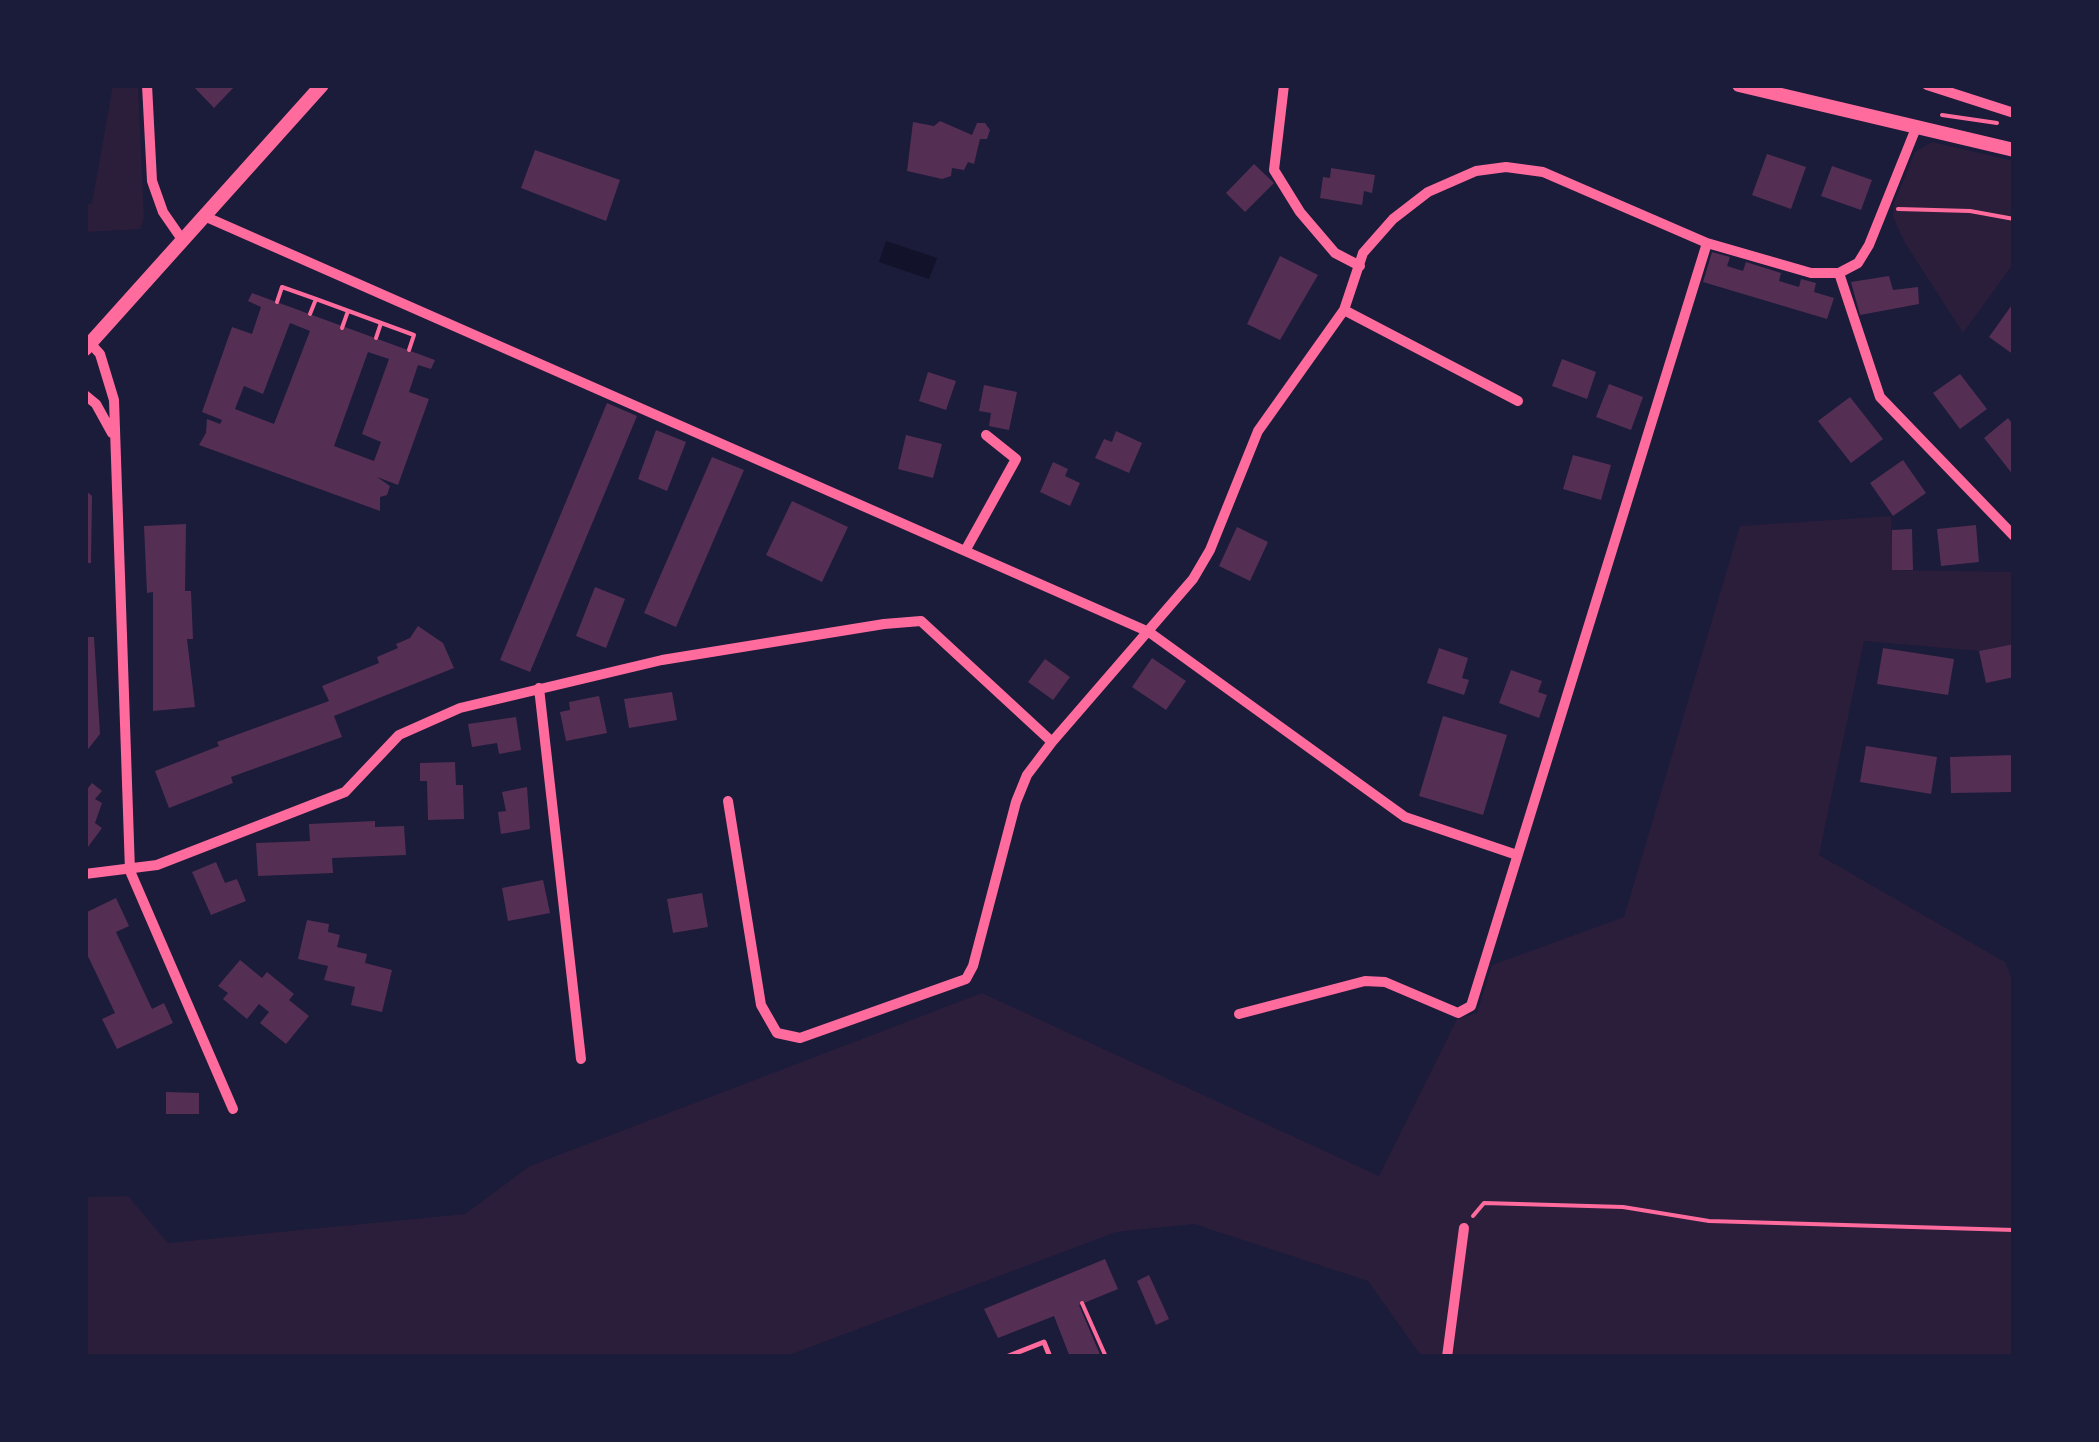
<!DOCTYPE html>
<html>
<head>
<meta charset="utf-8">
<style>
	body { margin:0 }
	#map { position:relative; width:2099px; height:1442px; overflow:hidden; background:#1b1b3a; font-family:"Golos Text",sans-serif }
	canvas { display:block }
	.frame { position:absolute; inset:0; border:88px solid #1b1b3a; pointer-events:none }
</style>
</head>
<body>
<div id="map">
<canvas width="2099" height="1442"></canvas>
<div class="frame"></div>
</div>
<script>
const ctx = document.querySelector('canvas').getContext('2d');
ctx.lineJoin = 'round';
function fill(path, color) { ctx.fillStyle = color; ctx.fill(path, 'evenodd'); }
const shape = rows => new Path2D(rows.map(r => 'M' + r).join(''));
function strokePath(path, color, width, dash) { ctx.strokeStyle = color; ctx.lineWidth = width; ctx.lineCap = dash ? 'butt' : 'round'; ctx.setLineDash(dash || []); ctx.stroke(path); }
fill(shape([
	[113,85,138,85,144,218,140,229,85,232,85,205,92,203],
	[1932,142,2014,161,2014,263,1963,333,1905,243,1893,217,1894,203,1915,152],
	[1891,516,1893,570,2014,572,2014,644,1979,651,1864,641,1819,855,2005,962,2014,984,2014,1357,1422,1357,1368,1281,1194,1224,1116,1232,784,1357,85,1357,85,1197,128,1196,168,1243,465,1214,530,1166,982,993,1379,1176,1457,1019,1477,1013,1492,965,1624,917,1740,526]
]), '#2a1e3b');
fill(shape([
	[886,241,937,258,929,279,879,262]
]), '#12122b');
fill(shape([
	[192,85,236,85,214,108],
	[940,121,972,135,977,123,985,123,990,130,987,139,980,139,974,164,968,162,964,170,952,168,951,176,942,179,907,171,913,122,934,126],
	[535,150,620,180,606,221,521,188],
	[1767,154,1806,167,1791,209,1752,195],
	[1254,164,1274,183,1245,212,1226,193],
	[1832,166,1872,180,1861,210,1821,196],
	[1331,168,1375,175,1372,193,1364,191,1362,205,1320,198,1323,177,1330,178],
	[1712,252,1730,257,1727,266,1743,271,1746,262,1781,273,1779,281,1799,287,1801,279,1816,283,1814,292,1834,298,1827,319,1703,282],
	[1280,256,1318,275,1280,340,1247,324],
	[1889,276,1893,290,1918,287,1919,304,1860,315,1851,282],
	[252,293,435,360,431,369,418,365,409,392,429,399,398,485,377,477,390,486,387,495,380,497,380,511,199,445,206,433,207,419,220,424,222,420,202,412,232,327,252,334,261,307,248,301],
	[290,323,310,331,274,424,235,409,244,386,263,394],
	[368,352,389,359,362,434,381,442,374,461,334,446],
	[2014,302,2014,355,1989,337],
	[1562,359,1596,372,1587,399,1552,386],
	[928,372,956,381,946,410,919,401],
	[1960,374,1987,409,1960,429,1933,393],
	[1609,384,1643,397,1631,430,1596,417],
	[984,385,1017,392,1009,430,989,426,991,413,979,411],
	[1850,397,1883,439,1851,463,1818,421],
	[607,403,637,416,530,672,500,660],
	[2008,418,2014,426,2014,476,1984,438],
	[656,430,686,442,667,491,638,479],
	[1116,431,1142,443,1129,473,1095,458,1104,439,1112,442],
	[906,435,942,444,933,478,898,469],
	[1573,455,1611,465,1601,500,1563,489],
	[712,457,744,470,676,627,644,613],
	[1903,460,1926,493,1893,516,1870,483],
	[1053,462,1068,469,1065,476,1080,483,1070,506,1040,492],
	[85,490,92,496,91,563,85,563],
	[792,501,848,527,822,582,766,555],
	[186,524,185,591,191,591,193,639,187,639,195,707,153,711,153,592,147,593,144,526],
	[1976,525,1979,562,1941,566,1937,529],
	[1237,527,1268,542,1250,581,1219,566],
	[1912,529,1913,570,1892,570,1892,530],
	[595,587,625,599,606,648,576,636],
	[418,626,443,643,454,668,334,716,342,737,231,777,233,783,169,808,155,771,219,746,217,742,329,701,322,686,379,663,377,657,398,648,396,644,410,638],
	[85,637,94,637,100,734,85,753],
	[2014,644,2014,677,1986,683,1979,651],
	[1439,648,1468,658,1462,678,1469,680,1464,695,1427,683],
	[1883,648,1954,659,1948,695,1877,684],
	[1152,658,1186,681,1166,710,1132,687],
	[1045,659,1070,677,1053,700,1028,682],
	[1511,670,1542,681,1538,692,1547,695,1539,718,1499,703],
	[672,692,677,720,629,728,624,699],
	[599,696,607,733,566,741,560,712,570,710,569,702],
	[1443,716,1507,735,1483,815,1419,796],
	[516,717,521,750,499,754,497,743,472,747,468,724],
	[1866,746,1937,757,1931,794,1860,782],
	[2014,755,2014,792,1951,793,1950,757],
	[455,762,456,785,463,785,464,819,428,820,427,781,420,781,420,763],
	[92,783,102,791,95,799,102,803,95,823,102,828,85,851,85,792],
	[527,787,530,829,501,834,498,812,506,811,502,792],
	[375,821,375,827,404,826,406,855,332,858,333,873,258,876,256,843,310,841,309,824],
	[216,862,225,883,237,879,246,901,211,915,192,872],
	[543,880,550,913,508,921,502,888],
	[702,893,708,927,673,933,667,899],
	[116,898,129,926,116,932,152,1009,164,1003,173,1023,117,1049,102,1019,115,1013,85,950,85,913],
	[307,920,329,924,328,932,340,935,337,947,367,954,365,963,392,970,382,1012,351,1005,355,987,324,980,328,966,298,959],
	[240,960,262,978,267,972,294,994,289,1000,309,1016,286,1044,260,1023,269,1012,259,1004,247,1019,223,999,228,993,218,986],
	[166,1092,199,1093,199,1114,166,1114],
	[1105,1259,1118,1289,1079,1305,1101,1357,1070,1357,1054,1316,998,1338,984,1309],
	[1149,1275,1169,1319,1156,1325,1137,1281]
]), '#542f53');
strokePath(shape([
	[1942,115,1997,123],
	[1898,209,1970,211,2014,219],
	[277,302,282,287,316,299,414,335,409,350],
	[310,314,316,299],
	[342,328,348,311],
	[376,338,381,323],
	[1473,1216,1484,1203,1623,1207,1709,1221,2014,1230],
	[1082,1303,1106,1357],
	[1128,1357,1135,1357]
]), '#ff6b9d', 4);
strokePath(shape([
	[1006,1357,1044,1342,1050,1357]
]), '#ff6b9d', 5);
strokePath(shape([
	[147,85,152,181,163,212,181,238],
	[1284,85,1274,170,1300,212,1335,253,1360,266],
	[1927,85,2014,113],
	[204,216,1149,632,1405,817,1517,855],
	[1839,273,1880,397,2014,536],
	[1344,310,1518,401],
	[90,343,100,354,114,400,130,871,233,1109],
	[85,395,96,404,112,433],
	[965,551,1016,459,986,435],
	[539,688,581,1059],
	[728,801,761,1005,777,1033,800,1038,966,979,973,966,1016,802,1027,775,1052,742],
	[85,874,157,865,345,792,399,735,460,708,662,660,884,624,921,621,1052,742,1193,579,1210,550,1258,431,1344,310,1363,253,1393,219,1428,192,1476,171,1506,167,1543,172,1707,243,1811,273,1839,273,1858,263,1869,245,1916,128],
	[1239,1014,1365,981,1385,982,1458,1013,1471,1006,1707,243],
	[1447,1357,1464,1228]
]), '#ff6b9d', 10);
strokePath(shape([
	[1739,85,2014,150],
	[85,349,322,85]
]), '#ff6b9d', 14);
</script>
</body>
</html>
